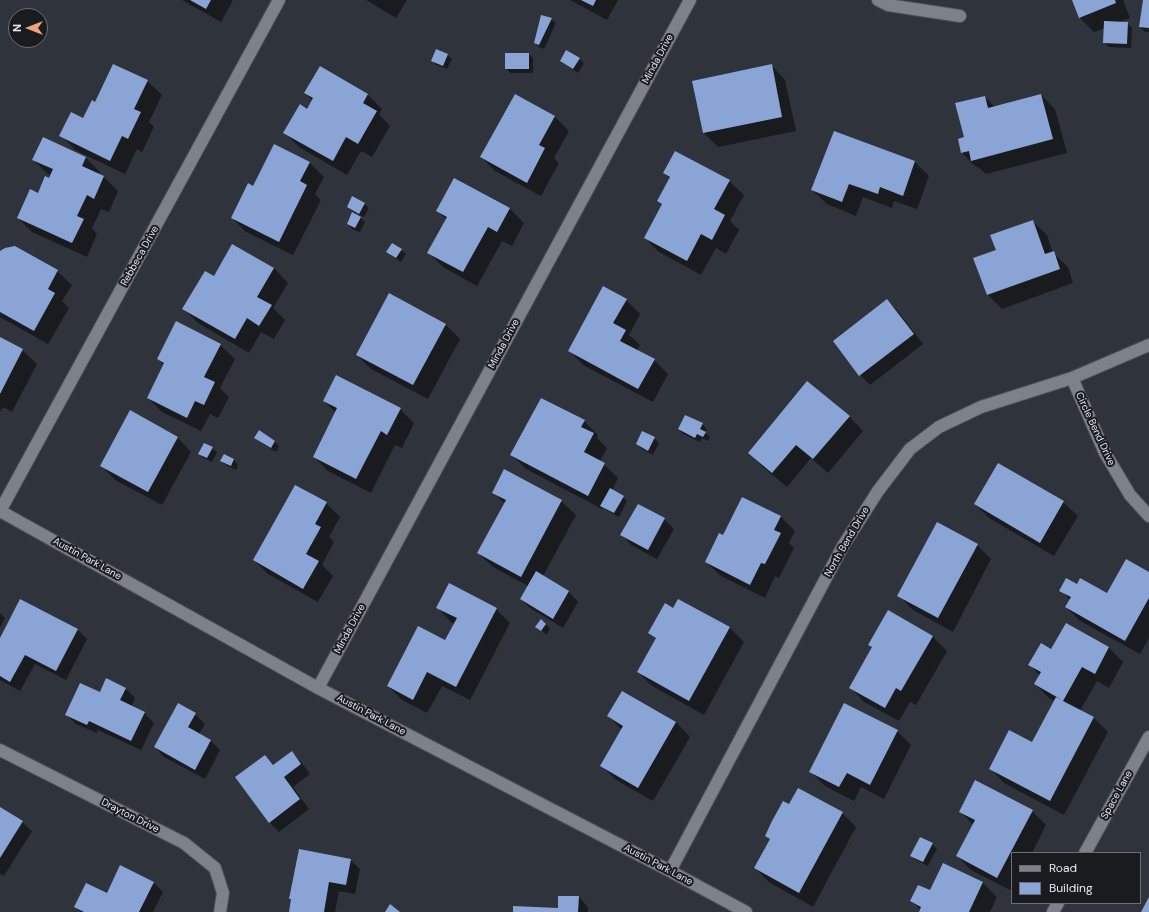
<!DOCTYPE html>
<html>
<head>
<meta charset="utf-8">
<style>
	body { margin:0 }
	#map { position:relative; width:1149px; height:912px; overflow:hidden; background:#2f333b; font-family:"DM Sans",sans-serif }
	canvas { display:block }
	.legend { position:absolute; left:1011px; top:852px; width:130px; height:52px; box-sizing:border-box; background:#191b1e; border:1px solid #6c6e72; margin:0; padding:5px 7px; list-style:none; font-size:12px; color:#e8ebf0 }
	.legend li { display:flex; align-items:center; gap:8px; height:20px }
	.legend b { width:20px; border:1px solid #6c6e72 }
	.north { position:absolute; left:8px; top:8px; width:40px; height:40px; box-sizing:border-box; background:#191b1e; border:1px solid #6c6e72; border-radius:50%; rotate:270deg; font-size:11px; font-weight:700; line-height:16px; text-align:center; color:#e8ebf0 }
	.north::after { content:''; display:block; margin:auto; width:14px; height:18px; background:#efa377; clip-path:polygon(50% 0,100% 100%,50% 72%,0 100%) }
</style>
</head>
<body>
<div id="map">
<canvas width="1149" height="912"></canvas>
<ul class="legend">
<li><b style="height:5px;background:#7c818a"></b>Road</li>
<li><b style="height:11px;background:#8aa5d5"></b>Building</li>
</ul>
<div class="north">N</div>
</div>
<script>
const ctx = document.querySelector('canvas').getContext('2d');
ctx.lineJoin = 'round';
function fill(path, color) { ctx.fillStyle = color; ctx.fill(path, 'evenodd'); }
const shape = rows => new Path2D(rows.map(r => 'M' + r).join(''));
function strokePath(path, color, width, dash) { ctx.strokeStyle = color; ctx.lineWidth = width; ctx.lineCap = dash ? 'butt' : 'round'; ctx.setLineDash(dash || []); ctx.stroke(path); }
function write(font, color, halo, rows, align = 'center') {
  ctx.font = font + ' "DM Sans",sans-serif'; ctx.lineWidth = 4; ctx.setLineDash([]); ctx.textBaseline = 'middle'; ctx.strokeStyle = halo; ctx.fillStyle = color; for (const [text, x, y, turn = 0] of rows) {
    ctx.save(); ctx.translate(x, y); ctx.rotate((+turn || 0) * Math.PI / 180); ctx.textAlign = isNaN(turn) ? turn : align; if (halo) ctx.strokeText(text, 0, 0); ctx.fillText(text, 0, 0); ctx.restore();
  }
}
fill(shape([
	[182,0,233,0,221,22],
	[366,0,407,0,396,18],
	[570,0,618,0,607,20],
	[1073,0,1123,0,1130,18,1118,23,1127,23,1132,28,1131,48,1109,47,1104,42,1105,28,1094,32,1080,18],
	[1149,1,1149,32,1145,32,1140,27],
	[551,19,556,23,544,49,539,47,535,43],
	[529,54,533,58,533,73,511,73,506,69],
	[447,55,452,59,447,69,436,65,432,60],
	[579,58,584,63,578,73,566,65,561,61],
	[771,65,785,80,796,131,718,147,704,133],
	[320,67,368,95,382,109,379,114,390,126,372,157,361,151,347,175,299,147,285,133,307,110,313,101,305,93],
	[147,81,162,95,149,122,154,127,142,152,137,149,125,174,75,150,61,135,83,119,95,103],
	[1041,95,1055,109,1067,153,986,174,978,167,976,167,962,153,959,139,965,138,985,97,995,107],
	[554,116,569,131,554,158,559,163,541,196,495,171,481,157],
	[43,138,86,158,100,172,99,175,104,177,118,191,109,212,101,209,92,228,97,234,87,257,32,232,18,218,38,194,51,176,48,174,33,160],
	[274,145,310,163,324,177,315,194,321,200,293,255,246,232,232,218,254,187],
	[675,152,729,181,744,195,730,221,739,230,726,254,716,248,701,275,659,252,645,238,662,205,658,201,670,179,664,173],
	[915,162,929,176,917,209,894,201,892,208,863,197,856,216,827,204,812,190],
	[454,179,510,209,524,223,512,246,502,241,477,286,443,267,429,253,447,220,437,211],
	[364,204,369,208,364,217,352,211,348,207],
	[359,216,365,222,360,232,352,229,348,224],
	[1032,221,1047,235,1053,253,1068,267,1073,283,1002,309,988,295,975,259,997,251],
	[401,250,406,254,401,262,392,256,387,252],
	[0,253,57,271,72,285,62,301,69,308,48,344,0,317],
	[274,268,288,283,273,308,285,320,274,339,261,332,249,353,198,323,184,309,214,277],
	[626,300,640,314,629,335,640,345,637,351,654,360,668,374,653,402,583,365,569,350],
	[887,300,897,310,923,344,870,385,860,375,834,341],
	[446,325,460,339,428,399,371,369,357,355],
	[0,338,22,350,37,364,12,412,3,407,0,412],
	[220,345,235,359,220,388,229,397,218,418,210,414,201,431,162,412,148,398,164,365,158,359],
	[324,401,400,409,414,423,402,448,395,445,371,493,328,471,314,457,336,413],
	[849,416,863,431,828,473,811,458,787,487,763,467,749,453],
	[584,421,598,435,597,438,607,448,600,461,618,478,612,491,623,497,627,501,619,517,606,510,603,507,602,509,526,469,512,455],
	[702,424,707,429,705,432,710,437,708,441,702,438,700,442,683,434,679,429],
	[177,437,191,452,162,505,115,480,101,465],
	[255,438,274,441,279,446,276,452,260,442],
	[654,438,659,443,653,455,642,449,637,444],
	[212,448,217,452,212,462,204,458,199,454],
	[224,455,234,460,238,465,236,470,226,465,221,461],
	[999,464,1063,502,1078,516,1054,556,989,518,975,504],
	[493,492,561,501,576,515,543,576,569,592,578,602,563,628,530,608,521,599,528,586,493,567,478,553,505,504],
	[326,503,340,517,329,537,334,542,322,565,333,576,318,602,268,574,254,560],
	[781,517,795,531,789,543,794,548,779,578,775,576,765,598,721,576,706,562,724,537],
	[664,519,674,529,657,559,631,545,622,535],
	[977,545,991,559,953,632,913,610,899,596],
	[1149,573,1149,638,1140,654,1080,621,1066,607,1070,600,1061,590,1078,586,1108,595],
	[678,600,730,628,744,642,704,715,652,686,638,672,656,639,650,633,673,609],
	[437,607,496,609,510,623,470,700,442,686,427,713,402,700,388,686,446,641,455,624,451,622],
	[0,613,5,618,0,628],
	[546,624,550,629,546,635,537,626],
	[1066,624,1109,648,1123,662,1109,688,1097,681,1080,711,1094,718,1108,732,1064,815,1004,783,990,768,1033,744,1055,701,1049,698,1035,684,1040,676,1030,665,1051,650],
	[78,630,87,639,66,680,35,664,20,691,0,680,0,640],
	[932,636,947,651,916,705,910,702,899,721,864,702,850,687,873,648,869,645],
	[125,688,135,698,131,707,144,713,154,723,141,750,98,730,97,733,76,724,67,715,100,693],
	[195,714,205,724,199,734,211,741,220,750,205,779,164,757,155,747],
	[608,716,676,722,690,737,653,801,616,780,602,766,622,730],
	[897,731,911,745,884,799,861,787,854,801,825,786,810,771],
	[292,752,301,762,310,774,293,787,309,809,279,832,269,822,265,756,274,765],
	[789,806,842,813,856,827,813,907,769,882,755,868,771,840,766,835],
	[0,808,22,822,32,831,4,876,0,874],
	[960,811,1032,811,1046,825,1032,853,1012,853,1012,891,971,870,957,856,973,825],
	[920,838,932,844,937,849,928,866,916,860,911,856],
	[350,860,360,869,355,894,339,891,335,912,290,912,292,901,290,899],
	[944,864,983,883,997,897,990,912,920,912,921,910,912,901,930,892],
	[154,883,163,892,153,912,81,912,75,907,107,894],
	[579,897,588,907,588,912,514,912,559,909]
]), '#0007');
fill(shape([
	[190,0,211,0,206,9],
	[581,0,596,0,593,6],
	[1072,0,1115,0,1116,3,1079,18],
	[1143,0,1149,0,1149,28,1139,27],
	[541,15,552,18,539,45,534,43],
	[1104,21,1128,22,1127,44,1103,43],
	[436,49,448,54,443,66,431,61],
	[566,50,580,58,573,69,560,61],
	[505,53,529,53,529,69,505,69],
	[113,64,148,80,134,109,141,112,128,139,122,136,110,161,59,136,71,112,83,118,92,100,95,102],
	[772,64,782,117,703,133,692,81],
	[320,66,368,94,363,103,377,111,358,144,346,137,333,161,283,133,300,104,307,109,313,98,304,93],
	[515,94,555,116,539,145,545,148,527,183,480,157],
	[1041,94,1053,139,971,161,969,151,961,153,958,139,964,137,955,103,985,96,988,108],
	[834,131,915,161,903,196,880,187,878,194,849,184,842,202,811,190],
	[43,137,86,157,82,166,104,176,94,199,87,195,77,216,84,219,72,243,17,218,30,189,38,193,45,176,49,178,53,169,32,160],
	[274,144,310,162,300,181,307,185,279,242,231,218,248,183,253,186],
	[675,151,730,180,714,209,725,215,712,240,701,234,687,261,644,238,662,204,657,201,670,177,663,173],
	[454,178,510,208,497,232,488,227,463,272,427,253,447,217,436,211],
	[352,196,365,203,359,214,347,207],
	[352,212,361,217,355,228,347,224],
	[1033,220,1045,254,1054,251,1060,269,987,295,973,258,996,250,990,235],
	[392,243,402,249,396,258,386,252],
	[232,244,274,268,257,297,272,305,259,326,247,318,235,339,182,309,205,271,214,276],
	[15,246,58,270,48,289,55,293,34,331,0,312,0,251,5,248],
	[603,286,627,299,613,323,626,330,620,341,655,359,638,389,568,351],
	[389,293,446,324,413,385,356,355],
	[887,299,914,334,859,376,833,341],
	[176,321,221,344,204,377,215,382,204,405,195,401,187,418,147,398,164,363,157,359],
	[0,337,23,349,0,394],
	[336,375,401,408,387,435,381,431,356,479,313,457,337,408,323,401],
	[807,381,850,416,813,459,796,445,772,473,748,453],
	[541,398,585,420,581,427,594,433,584,452,605,463,588,496,510,455],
	[130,410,178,437,148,492,100,466],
	[685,415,703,423,700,429,706,432,703,437,697,434,695,438,678,429],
	[259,430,275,441,271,448,254,438],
	[642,431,655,437,648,451,636,444],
	[204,443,213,447,207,458,198,454],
	[224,454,234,459,231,466,220,461],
	[998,463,1064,501,1040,543,974,504],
	[504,469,562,500,521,577,477,553,506,500,492,493],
	[295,485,327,502,315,524,321,527,306,554,319,561,303,589,253,560],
	[610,488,624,496,614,513,600,506],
	[742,497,781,516,774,530,781,533,765,564,761,563,750,585,705,562,719,533,723,535],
	[638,504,665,518,648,550,620,535],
	[937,522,978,544,938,618,897,596],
	[1126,559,1149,572,1149,598,1125,641,1065,607,1071,597,1059,591,1066,578,1077,584,1080,578,1107,593],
	[536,571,569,591,553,619,520,599],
	[449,583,497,608,456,687,427,672,413,700,387,686,418,626,445,640,457,618,436,608],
	[20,599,78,629,56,671,25,655,10,682,0,676,0,638],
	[678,599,730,627,689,701,637,672,656,638,648,633,665,603,673,608],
	[888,610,933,636,901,691,896,688,885,708,849,688,872,647,868,645],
	[541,619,546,624,541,631,535,627],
	[1066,623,1109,647,1095,674,1082,667,1063,701,1094,717,1050,801,989,769,1009,730,1032,742,1056,697,1062,700,1034,684,1041,672,1028,665,1041,643,1051,649],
	[106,678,126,688,120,700,145,712,131,741,89,721,87,725,65,715,80,683,100,692],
	[622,691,676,722,638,788,600,766,623,726,607,716],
	[178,703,196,713,188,727,211,740,195,770,154,747],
	[844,703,898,730,870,785,847,773,839,787,809,772],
	[292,751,301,764,284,777,300,799,269,823,235,777,265,755,273,765],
	[975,780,1033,810,997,878,956,856,975,820,959,812],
	[798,788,843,812,799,893,754,868,770,839,765,836,772,821,783,801,789,804],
	[0,807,23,821,0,858],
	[920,837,933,843,923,862,910,856],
	[299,849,351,859,346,885,329,882,324,912,289,912,291,899,289,899],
	[943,863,983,882,969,912,919,912,921,907,910,901,918,885,930,890],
	[120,865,154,882,139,912,84,912,74,907,86,883,107,893],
	[558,896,579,896,578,912,513,912,513,906,558,908],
	[1149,897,1149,912,1141,912],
	[390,904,400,912,385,912]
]), '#8aa5d5');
const street = shape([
	[878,0,888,5,960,16],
	[1072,378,1105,453,1130,495,1149,516],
	[0,511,318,688,670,871,746,912],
	[0,511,279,0],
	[318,688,690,0],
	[0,750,184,843,215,868,223,893,220,912],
	[1085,853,1149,737],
	[670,871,843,546,878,491,910,449,939,427,981,407,1072,378,1149,345],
	[1053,912,1058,903]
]);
strokePath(street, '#4d5158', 14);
strokePath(street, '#7c818a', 12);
write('10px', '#e8ebf0', '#191b1e', [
	["Minda Drive",658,59,-62],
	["Rebbeca Drive",140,256,-61],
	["Minda Drive",504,344,-62],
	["Circle Bend Drive",1095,429,65],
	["North Bend Drive",847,542,-60],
	["Austin Park Lane",87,559,29],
	["Minda Drive",350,629,-62],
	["Austin Park Lane",371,715,28],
	["Space Lane",1117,795,-61],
	["Drayton Drive",130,816,27],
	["Austin Park Lane",658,865,28]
]);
</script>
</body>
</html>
